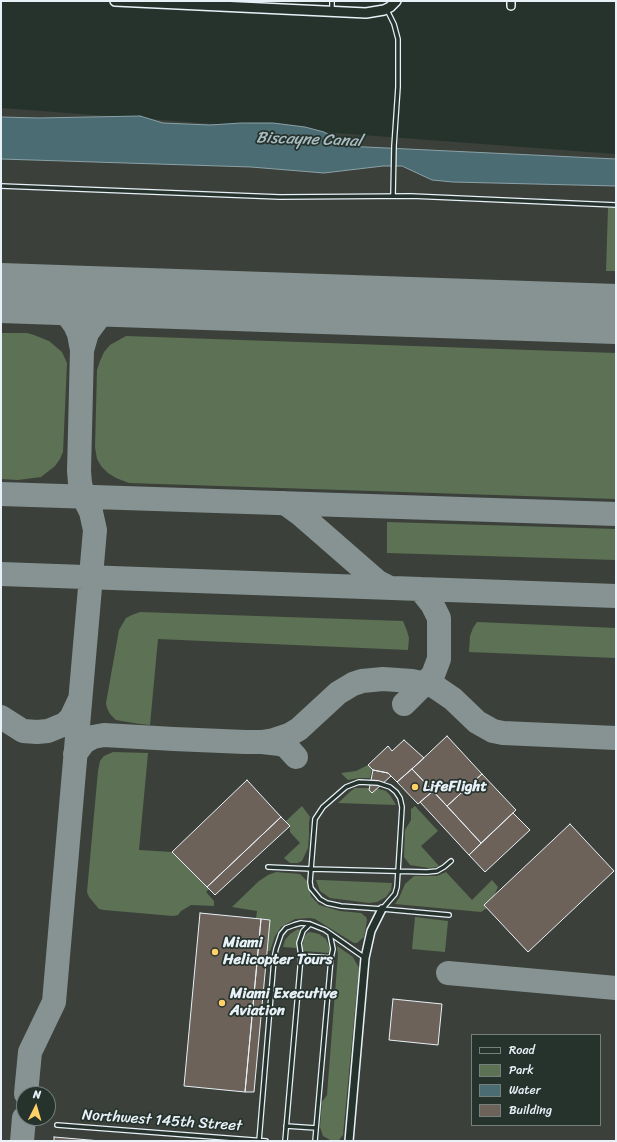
<!DOCTYPE html>
<html>
<head>
<meta charset="utf-8">
<style>
	body { margin:0 }
	#map { position:relative; width:617px; height:1142px; overflow:hidden; background:#26332d; font-family:Sriracha,sans-serif }
	canvas { display:block }
	.frame { position:absolute; inset:0; border:2px solid #e8f1f8; pointer-events:none }
	.legend { position:absolute; left:471px; top:1034px; width:130px; height:92px; box-sizing:border-box; background:#26332d; border:1px solid #747f7e; margin:0; padding:5px 7px; list-style:none; font-size:12px; color:#e8f1f8 }
	.legend li { display:flex; align-items:center; gap:8px; height:20px }
	.legend b { width:20px; border:1px solid #747f7e }
	.north { position:absolute; left:16px; top:1086px; width:40px; height:40px; box-sizing:border-box; background:#26332d; border:1px solid #747f7e; border-radius:50%; rotate:5deg; font-size:11px; font-weight:700; line-height:16px; text-align:center; color:#e8f1f8 }
	.north::after { content:''; display:block; margin:auto; width:14px; height:18px; background:#ffd166; clip-path:polygon(50% 0,100% 100%,50% 72%,0 100%) }
</style>
</head>
<body>
<div id="map">
<canvas width="617" height="1142"></canvas>
<div class="frame"></div>
<ul class="legend">
<li><b style="height:5px;background:#26332d"></b>Road</li>
<li><b style="height:11px;background:#5d7154"></b>Park</li>
<li><b style="height:11px;background:#4b6c72"></b>Water</li>
<li><b style="height:11px;background:#6d625a"></b>Building</li>
</ul>
<div class="north">N</div>
</div>
<script>
const ctx = document.querySelector('canvas').getContext('2d');
ctx.lineJoin = 'round';
function fill(path, color) { ctx.fillStyle = color; ctx.fill(path, 'evenodd'); }
const shape = rows => new Path2D(rows.map(r => 'M' + r).join(''));
function strokePath(path, color, width, dash) { ctx.strokeStyle = color; ctx.lineWidth = width; ctx.lineCap = dash ? 'butt' : 'round'; ctx.setLineDash(dash || []); ctx.stroke(path); }
function write(font, color, halo, rows, align = 'center') {
  ctx.font = font + ' Sriracha,sans-serif'; ctx.lineWidth = 3.5; ctx.setLineDash([]); ctx.textBaseline = 'middle'; ctx.strokeStyle = halo; ctx.fillStyle = color; for (const [text, x, y, turn = 0] of rows) {
    ctx.save(); ctx.translate(x, y); ctx.rotate((+turn || 0) * Math.PI / 180); ctx.textAlign = isNaN(turn) ? turn : align; if (halo) ctx.strokeText(text, 0, 0); ctx.fillText(text, 0, 0); ctx.restore();
  }
}
fill(shape([
	[1,108,616,154,616,1141,1,1141],
	[472,1035,600,1035,600,1125,472,1125],
	[24,1094,48,1094,48,1118,24,1118]
]), '#3b413a');
fill(shape([
	[608,208,616,208,616,271,606,271],
	[1,333,27,333,34,335,49,341,62,352,67,363,63,452,60,459,55,466,41,477,18,480,1,479],
	[126,336,616,353,616,499,129,483,116,478,108,473,101,466,97,459,95,447,97,370,100,361,104,352,110,345],
	[387,522,616,529,616,560,387,553],
	[140,612,403,621,407,631,409,638,408,650,158,639,150,725,140,724,116,720,110,714,107,708,106,703,119,630,126,618,132,615],
	[477,622,616,628,616,658,469,652,470,636,473,628],
	[113,752,148,753,139,850,172,852,209,889,206,892,214,901,214,906,191,905,181,911,178,915,173,916,104,910,99,909,89,897,87,892,98,771,100,761,104,756],
	[368,765,372,769,370,778,359,778,348,780,341,773,356,771],
	[355,788,375,788,386,791,390,795,396,805,338,803,351,791],
	[302,806,310,817,309,822,309,836,308,848,302,861,298,863,290,863,284,858,300,843,290,832,290,826,286,821],
	[415,806,438,831,421,846,439,866,437,867,429,868,410,865,404,857,405,830,411,820,411,809],
	[276,872,300,874,307,881,311,896,319,905,340,911,361,913,366,917,367,920,364,937,357,943,354,943,315,919,310,918,295,919,281,927,275,936,270,951,267,951,270,920,256,918,257,911,232,907,259,881,268,875],
	[446,872,472,900,492,880,498,887,491,902,487,908,481,912,395,904,399,898,405,884,414,876,437,876],
	[316,880,321,880,392,883,391,890,386,897,377,902,369,903,330,898,320,891],
	[415,917,448,921,445,952,412,949],
	[298,929,300,930,296,948,283,947,285,940,290,934],
	[310,932,319,934,326,939,330,948,330,951,328,953,304,951,302,949,304,938,307,933],
	[337,946,353,957,359,968,343,1135,339,1140,332,1141,323,1136,320,1127,322,1102,327,1095,338,954]
]), '#5d7154');
const water = shape([
	[140,116,163,123,210,125,241,123,273,123,305,127,324,132,335,138,345,146,616,159,616,186,453,182,432,180,402,166,383,166,324,173,251,167,1,159,1,117,39,118,140,116]
]);
fill(water, '#4b6c72');
strokePath(water, '#8aa1a8', 1);
strokePath(shape([
	[38,294,55,304,70,318,75,325,79,334,82,350],
	[1,494,616,514],
	[283,503,289,506,300,514,378,582,390,588],
	[1,574,616,596],
	[404,704,433,675,439,659,439,618,432,604,420,589],
	[1,717,23,731,37,732,48,731,65,724,71,718,79,701],
	[262,742,280,744,286,746,296,757],
	[75,754,84,742,93,737,104,735,174,739,245,742,262,742,274,740,289,735,299,729,338,693,353,684,362,681,383,679,412,681,434,686,453,699,477,722,493,731,503,733,616,738],
	[448,973,616,988],
	[26,1094,30,1052,54,1002,95,530,91,512,83,496,80,483,79,471,82,350,87,333,92,326,98,318,111,307,125,301,137,297],
	[22,1141,24,1118]
]), '#879292', 24);
strokePath(shape([
	[1,293,616,314]
]), '#879292', 60);
const building = shape([
	[447,736,482,774,447,806,412,769,447,736],
	[404,740,424,758,397,782,388,773,373,770,368,765,388,746,392,751,404,740],
	[412,769,433,791,418,804,397,782,412,769],
	[373,770,388,773,391,776,372,793,369,790,373,770],
	[482,774,516,810,481,843,447,806,482,774],
	[247,780,281,817,207,887,172,852,247,780],
	[433,791,481,843,469,855,420,802,433,791],
	[513,813,530,830,485,872,469,855,513,813],
	[281,817,290,826,215,895,207,887,281,817],
	[570,824,614,871,528,952,484,905,570,824],
	[200,913,261,919,245,1092,184,1086,200,913],
	[261,919,270,920,254,1092,245,1092,261,919],
	[393,999,442,1004,438,1045,389,1040,393,999],
	[54,1137,101,1141,54,1141,54,1137]
]);
fill(building, '#6d625a');
strokePath(building, '#e8f1f8', 1);
const service = shape([
	[332,10,332,1],
	[387,10,394,24,398,39,398,87,394,146,393,196],
	[1,186,280,197,411,196,616,205],
	[359,782,378,783,390,787,396,792,400,798,402,807,397,887,395,894,382,909,341,906,327,903,320,899,311,888,310,882,315,819,323,807,346,787,359,782],
	[268,867,311,869,427,872,437,871,444,867,451,861],
	[382,909,449,915],
	[301,956,331,958],
	[57,1125,266,1141],
	[286,1126,316,1128],
	[259,1141,274,959,276,949,281,934,286,928,294,925,301,923,310,924,325,930,365,958],
	[285,1141,301,956,299,943,303,931,310,924],
	[315,1141,331,958,333,949,330,934]
]);
const minor = shape([
	[511,6,511,1],
	[349,1141,365,958,371,931,382,909]
]);
const tertiary = shape([
	[115,1,366,13,384,10,390,7,396,1]
]);
strokePath(service, '#e8f1f8', 6);
strokePath(minor, '#e8f1f8', 10);
strokePath(tertiary, '#e8f1f8', 12);
strokePath(service, '#26332d', 3.5);
strokePath(minor, '#26332d', 7);
strokePath(tertiary, '#26332d', 9);
for (const [x, y, r, color] of [
	[415,787,4,"#ffd166"],
	[215,952,4,"#ffd166"],
	[222,1003,4,"#ffd166"]
]) { const dot = new Path2D(); dot.arc(x, y, r, 0, 2 * Math.PI); ctx.fillStyle = color; ctx.fill(dot); strokePath(dot, '#26332d', 1.5); }
write('bold 15px', '#e8f1f8', '#26332d', [
	["LifeFlight",423,787],
	["Miami",223,943],
	["Helicopter Tours",223,960],
	["Miami Executive",230,994],
	["Aviation",230,1011]
], 'left');
write('15px', '#e8f1f8', '#26332d', [
	["Northwest 145th Street",162,1121,4]
]);
write('italic 16px', '#a9bcc2', '#26332d', [
	["Biscayne Canal",309,140,2]
]);
</script>
</body>
</html>
